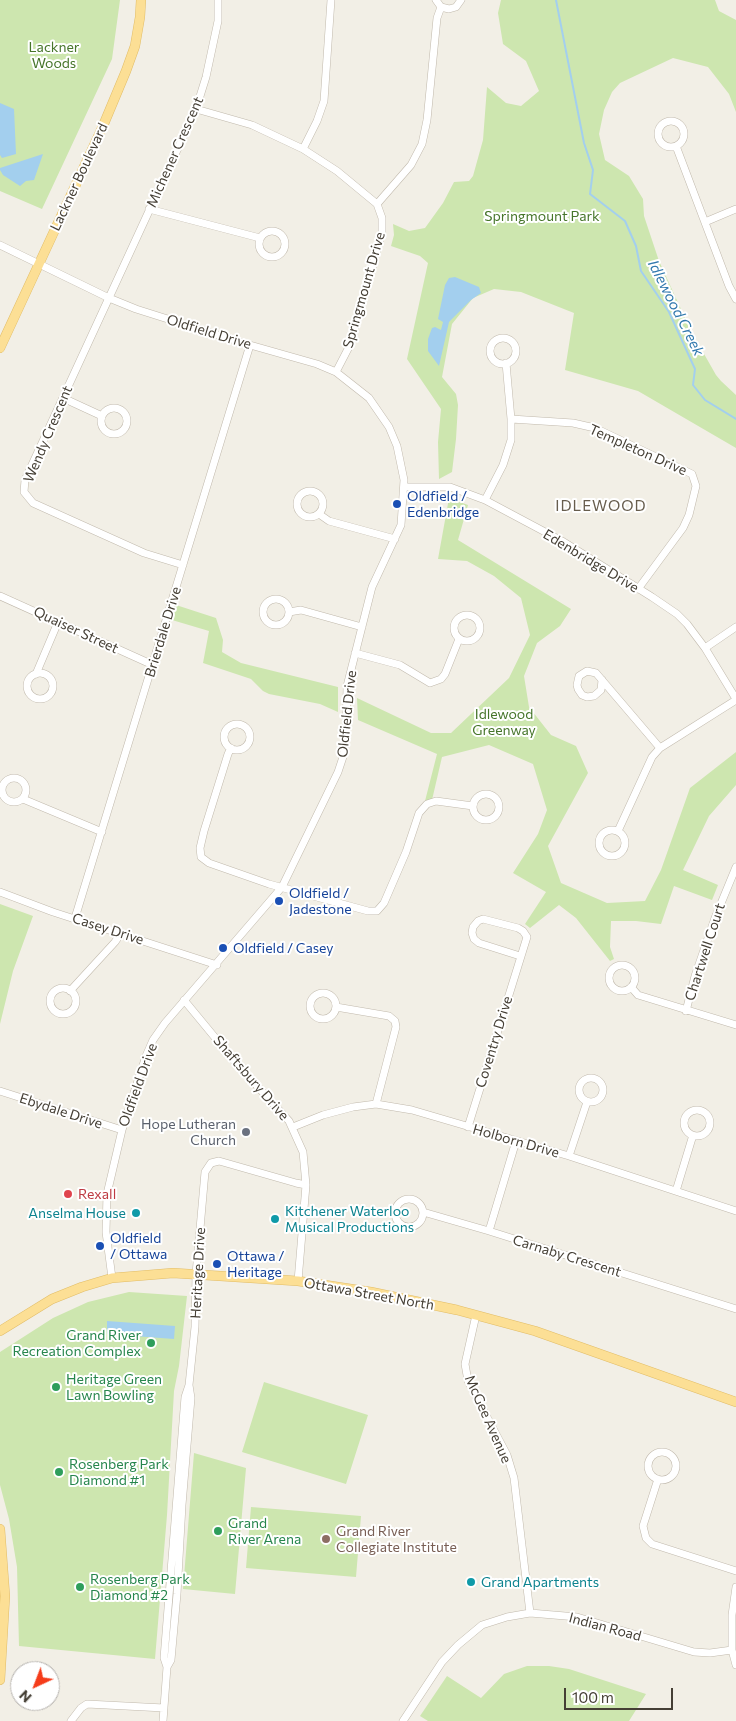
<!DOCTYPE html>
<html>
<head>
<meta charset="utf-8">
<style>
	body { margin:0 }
	#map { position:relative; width:736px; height:1721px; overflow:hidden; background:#f2efe6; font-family:Commissioner,sans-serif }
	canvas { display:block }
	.north { position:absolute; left:10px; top:1661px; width:50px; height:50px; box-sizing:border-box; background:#fff; border:1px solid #b5b2ae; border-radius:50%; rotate:223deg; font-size:14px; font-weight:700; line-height:20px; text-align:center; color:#453f35 }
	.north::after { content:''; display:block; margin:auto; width:18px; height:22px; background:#f53c1a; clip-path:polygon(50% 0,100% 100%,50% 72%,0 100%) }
	.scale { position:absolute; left:564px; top:1688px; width:109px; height:22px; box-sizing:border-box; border:2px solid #453f35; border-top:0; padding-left:6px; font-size:15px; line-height:18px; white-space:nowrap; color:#453f35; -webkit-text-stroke:4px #fff; paint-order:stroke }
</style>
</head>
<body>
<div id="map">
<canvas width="736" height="1721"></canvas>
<div class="north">N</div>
<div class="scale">100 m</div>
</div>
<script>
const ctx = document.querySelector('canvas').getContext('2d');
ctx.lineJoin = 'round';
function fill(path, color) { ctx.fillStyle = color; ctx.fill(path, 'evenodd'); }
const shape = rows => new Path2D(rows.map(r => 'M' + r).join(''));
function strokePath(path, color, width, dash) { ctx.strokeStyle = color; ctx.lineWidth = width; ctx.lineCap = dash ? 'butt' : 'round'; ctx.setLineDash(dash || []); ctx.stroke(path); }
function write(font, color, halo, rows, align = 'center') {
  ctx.font = font + ' Commissioner,sans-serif'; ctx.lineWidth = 4; ctx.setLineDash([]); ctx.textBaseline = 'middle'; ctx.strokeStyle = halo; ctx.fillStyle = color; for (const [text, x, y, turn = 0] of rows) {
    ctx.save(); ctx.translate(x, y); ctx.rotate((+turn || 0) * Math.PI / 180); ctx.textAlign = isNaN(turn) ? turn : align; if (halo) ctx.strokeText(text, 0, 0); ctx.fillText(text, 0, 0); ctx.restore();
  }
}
fill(shape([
	[0,0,120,0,112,59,42,209,0,191],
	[501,0,715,0,719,11,736,20,736,112,729,94,708,67,673,58,620,83,612,92,604,110,599,134,605,160,629,176,643,199,644,216,659,261,691,331,716,375,721,381,736,395,736,448,638,391,565,370,574,313,521,292,494,289,473,298,452,324,442,377,456,394,458,405,456,439,452,472,439,479,438,442,441,409,407,359,428,263,420,256,391,246,394,235,393,224,409,231,425,228,443,203,454,182,469,181,473,176,483,140,487,87,506,103,521,106,539,91,526,61,503,44,498,13],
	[449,498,468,505,458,540,571,609,560,626,537,643,524,676,529,707,551,735,576,746,588,773,548,846,561,883,607,903,645,901,661,870,690,788,736,752,736,785,709,816,683,870,718,885,712,900,674,886,661,924,636,921,611,921,610,947,614,959,610,961,576,918,559,905,530,928,525,924,546,892,513,873,538,834,547,810,533,764,489,745,442,757,432,800,425,801,437,754,358,720,357,698,431,733,451,733,509,678,530,635,521,598,494,576,467,561,438,559],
	[176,605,216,618,223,640,222,652,241,663,338,687,338,712,320,704,269,694,263,691,251,679,203,663,209,631,172,620],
	[0,904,33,916,13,971,0,1024],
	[129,1292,187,1296,179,1366,174,1391,167,1515,155,1659,19,1646,17,1567,9,1519,0,1485,0,1352,53,1318,88,1302],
	[264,1382,368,1415,346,1484,242,1452],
	[194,1453,246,1468,235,1594,183,1589],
	[251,1507,361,1516,356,1577,246,1568],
	[527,1666,549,1666,569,1669,646,1694,629,1721,428,1721,420,1716,447,1676,481,1698,504,1674]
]), '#cde6af');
fill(shape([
	[0,103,14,109,16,154,2,158,0,155],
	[43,154,34,180,26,181,20,186,3,175,0,170,0,168],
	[455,277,479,287,481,293,471,300,449,322,439,366,428,351,428,339,432,328,435,327,441,330,443,322,438,319,445,285,449,278],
	[107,1321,175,1326,174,1339,107,1334]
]), '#a3cfee');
strokePath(shape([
	[556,0,584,143,593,170,590,194,625,221,636,246,641,271,669,312,695,369,693,385,705,400,736,419]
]), '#a3cfee', 2);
const minor = shape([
	[436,0,441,7,449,9,456,7,461,0],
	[196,109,252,125,303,149,337,171,377,204,382,218,382,233,350,345,336,372],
	'658 134a13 13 0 1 1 26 0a13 13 0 1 1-26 0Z',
	[676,146,729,286,736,299],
	[303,149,317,121,324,101,331,0],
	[377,204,411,165,422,144,427,120,437,18,441,7],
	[149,209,260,238],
	[705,222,736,209],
	'259 244a13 13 0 1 1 26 0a13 13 0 1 1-26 0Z',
	[0,245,109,298,136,309,250,345,317,364,336,372,369,398,389,427,397,446,404,480,401,525,372,587,347,686,346,740,343,757,338,772,282,887,165,1023,153,1040,146,1056,122,1130,107,1194,106,1232,112,1278],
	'490 351a13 13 0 1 1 26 0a13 13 0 1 1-26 0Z',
	[63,398,102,416],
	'101 421a13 13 0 1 1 26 0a13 13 0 1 1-26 0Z',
	[511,419,573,423,595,428,692,474,696,486,689,515,683,528,638,589],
	[404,487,450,487,485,500,562,541,652,597,677,614,687,624,705,648,736,699],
	'297 504a13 13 0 1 1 26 0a13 13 0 1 1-26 0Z',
	[485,500,503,465,511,440,511,419,506,363],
	[319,514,329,521,395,539],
	[183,565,144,553,33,503,24,492,25,480,196,109,206,77,218,21,218,0],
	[0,596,153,665],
	'263 612a13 13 0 1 1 26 0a13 13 0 1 1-26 0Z',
	[289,612,301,610,362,627],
	'454 628a13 13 0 1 1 26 0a13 13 0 1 1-26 0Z',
	[705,648,736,627],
	[355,653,400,665,430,683,441,679,445,674,459,639],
	'27 686a13 13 0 1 1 26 0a13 13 0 1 1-26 0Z',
	[36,674,58,622],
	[602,680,601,690,594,696,587,697,582,695,578,689,577,685,579,676,587,671,596,673,660,748],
	'224 737a13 13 0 1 1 26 0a13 13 0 1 1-26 0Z',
	[231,748,228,754,204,831,200,848,201,857,209,863,269,884,368,911,377,911,384,903,406,852,419,813,427,804,436,801,473,806],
	'2 790a12 12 0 1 1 24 0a12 12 0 1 1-24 0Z',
	'473 807a13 13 0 1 1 26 0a13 13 0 1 1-26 0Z',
	[23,799,102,832],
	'599 843a13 13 0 1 1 26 0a13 13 0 1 1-26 0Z',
	[618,831,652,757,660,748,736,700],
	[0,892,53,912,217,965],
	[75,918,250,345],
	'609 978a13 13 0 1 1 26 0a13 13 0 1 1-26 0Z',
	[631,987,638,995,736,1025],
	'50 1001a13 13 0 1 1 26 0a13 13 0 1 1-26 0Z',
	[70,991,115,942,121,933],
	'310 1006a13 13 0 1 1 26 0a13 13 0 1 1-26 0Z',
	[184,1000,236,1063,289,1121,303,1152,306,1185,298,1281],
	[336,1007,389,1016,395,1021,396,1027,376,1104],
	[686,1011,695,976,715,918,736,867],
	'579 1090a12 12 0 1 1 24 0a12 12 0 1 1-24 0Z',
	[0,1091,122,1130],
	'684 1123a13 13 0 1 1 26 0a13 13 0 1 1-26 0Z',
	[293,1127,323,1115,353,1107,376,1104,412,1110,569,1156,736,1211],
	[468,1127,527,937,523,931,518,928,483,919,478,921,473,927,472,933,474,939,479,943,520,956],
	[516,1141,489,1231,736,1309],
	[569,1156,587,1102],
	[676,1191,693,1135],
	'395 1213a14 14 0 1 1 28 0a14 14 0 1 1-28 0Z',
	[423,1212,489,1231],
	[476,1315,465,1364,468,1381,507,1455,514,1478,530,1613],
	'648 1466a14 14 0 1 1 28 0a14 14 0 1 1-28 0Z',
	[658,1479,643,1526,646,1538,652,1544,736,1571],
	[736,1587,732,1615,732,1650,736,1665],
	[167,1667,171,1660,177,1594,182,1505,191,1398,189,1385],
	[71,1721,81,1708,87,1704,164,1708],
	[163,1721,167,1667,164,1658,185,1397,189,1385,195,1327,196,1274,205,1172,211,1163,219,1161,296,1183,306,1185],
	[403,1721,442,1662,458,1645,482,1625,507,1617,530,1613,577,1617,694,1652,710,1653,732,1650]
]);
const major = shape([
	[0,348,103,126,126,71,135,46,140,17,141,0],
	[0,1331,52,1299,82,1287,112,1278,173,1273,298,1281,371,1292,457,1310,535,1331,736,1402],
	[0,1529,5,1596,0,1680]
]);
strokePath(minor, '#c1b9ac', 8);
strokePath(major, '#e1bc66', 10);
strokePath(minor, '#fff', 7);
strokePath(major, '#fcdf95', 9);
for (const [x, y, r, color] of [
	[397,504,5,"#1a4fb4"],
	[279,901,5,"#1a4fb4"],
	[223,948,5,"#1a4fb4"],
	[246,1132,5,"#6b7280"],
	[68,1194,5,"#e0444e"],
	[136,1213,5,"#0f9aa8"],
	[275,1219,5,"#0f9aa8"],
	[100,1246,5,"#1a4fb4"],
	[217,1264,5,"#1a4fb4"],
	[151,1343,5,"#2e9e5b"],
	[56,1387,5,"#2e9e5b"],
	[59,1472,5,"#2e9e5b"],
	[218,1531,5,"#2e9e5b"],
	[326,1539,5,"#8d6e63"],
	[471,1582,5,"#0f9aa8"],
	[80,1587,5,"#2e9e5b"]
]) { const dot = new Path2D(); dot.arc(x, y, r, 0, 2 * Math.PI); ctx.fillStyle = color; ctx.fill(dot); strokePath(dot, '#fff', 2); }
write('14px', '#46752a', '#fff', [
	["Lackner",54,47],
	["Woods",54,63],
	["Springmount Park",542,216],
	["Idlewood",504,714],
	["Greenway",504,730]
]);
write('14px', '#453f35', '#fff', [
	["Michener Crescent",175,152,-66],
	["Lackner Boulevard",79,177,-65],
	["Springmount Drive",364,290,-74],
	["Oldfield Drive",209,332,17],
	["Wendy Crescent",48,434,-67],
	["Templeton Drive",638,450,24],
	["Edenbridge Drive",591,561,31],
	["Quaiser Street",76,630,25],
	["Brierdale Drive",163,632,-73],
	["Oldfield Drive",347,714,-84],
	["Casey Drive",108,929,18],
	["Chartwell Court",705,952,-72],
	["Coventry Drive",494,1042,-73],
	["Shaftsbury Drive",251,1078,49],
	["Oldfield Drive",138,1085,-70],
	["Ebydale Drive",61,1111,18],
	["Holborn Drive",516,1141,16],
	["Carnaby Crescent",567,1256,17],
	["Heritage Drive",198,1273,-87],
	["Ottawa Street North",369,1294,10],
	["McGee Avenue",488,1419,66],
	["Indian Road",605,1627,15]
]);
write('14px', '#164399', '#fff', [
	["Oldfield /",407,496],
	["Edenbridge",407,512],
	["Oldfield /",289,893],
	["Jadestone",289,909],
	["Oldfield / Casey",233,948],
	["Oldfield",110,1238],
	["/ Ottawa",110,1254],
	["Ottawa /",227,1256],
	["Heritage",227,1272]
], 'left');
write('14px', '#5b616d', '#fff', [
	["Hope Lutheran",236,1124],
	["Church",236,1140]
], 'right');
write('14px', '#be3a42', '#fff', [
	["Rexall",78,1194]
], 'left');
write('14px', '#0d838f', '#fff', [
	["Kitchener Waterloo",285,1211],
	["Musical Productions",285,1227],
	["Anselma House",126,1213,"right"],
	["Grand Apartments",481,1582]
], 'left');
write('14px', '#27864d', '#fff', [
	["Grand River",141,1335,"right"],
	["Recreation Complex",141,1351,"right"],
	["Heritage Green",66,1379],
	["Lawn Bowling",66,1395],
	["Rosenberg Park",69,1464],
	["Diamond #1",69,1480],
	["Grand",228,1523],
	["River Arena",228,1539],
	["Rosenberg Park",90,1579],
	["Diamond #2",90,1595]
], 'left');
write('14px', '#785e54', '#fff', [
	["Grand River",336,1531],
	["Collegiate Institute",336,1547]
], 'left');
write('italic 15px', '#3179ae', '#fff', [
	["Idlewood Creek",676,308,63]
]);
ctx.letterSpacing = '1px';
write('15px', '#675d4d', '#fff', [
	["IDLEWOOD",601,506]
]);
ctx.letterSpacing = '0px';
</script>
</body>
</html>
